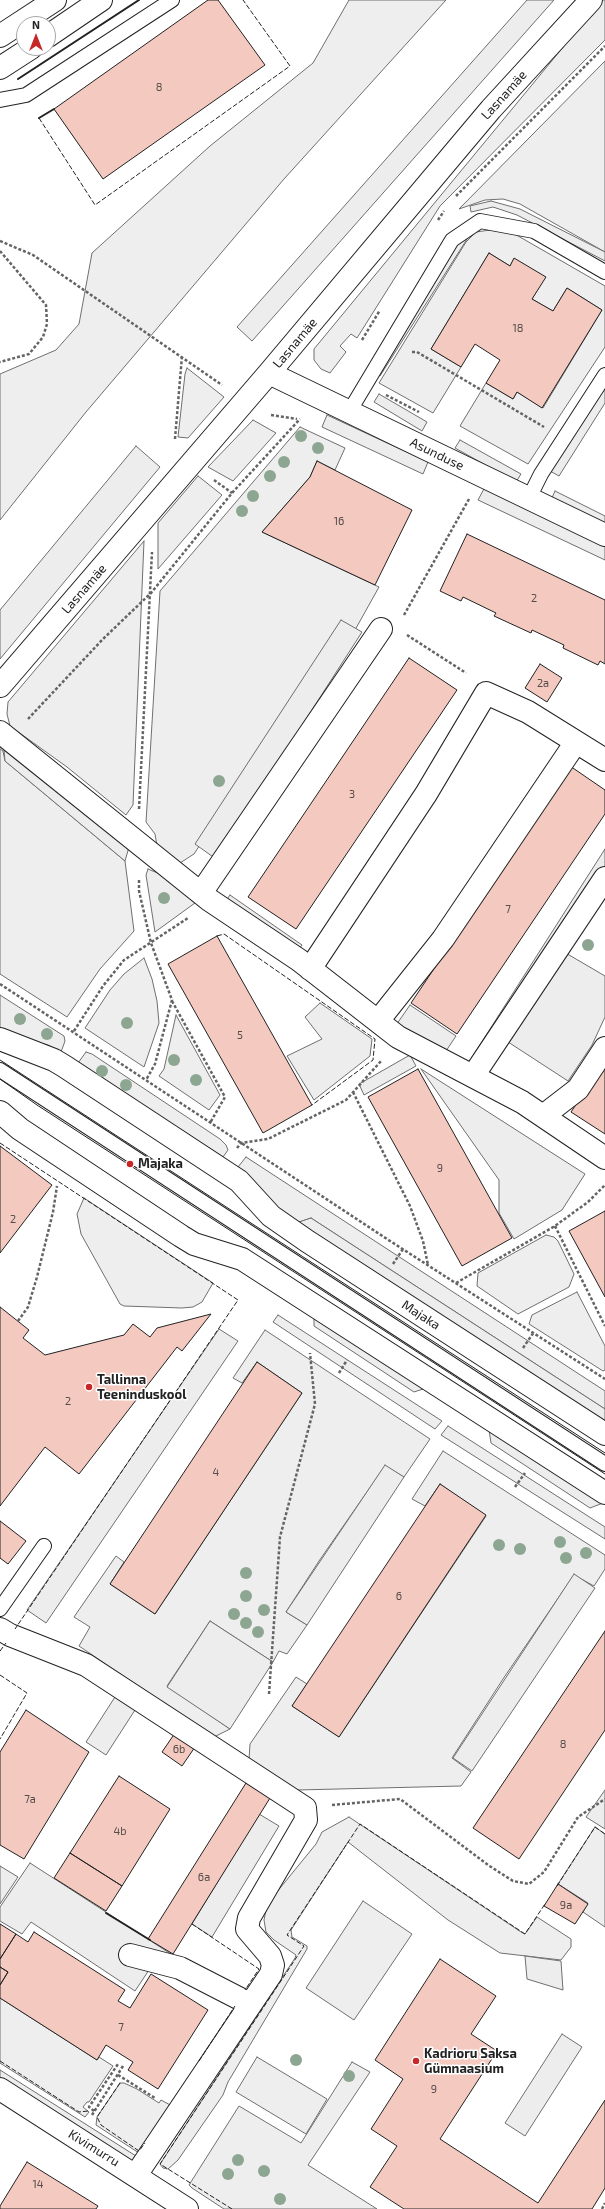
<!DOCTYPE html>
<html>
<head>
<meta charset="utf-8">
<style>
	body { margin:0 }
	#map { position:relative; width:605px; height:2209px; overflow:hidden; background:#fff; font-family:"Exo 2",sans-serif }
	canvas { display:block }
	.north { position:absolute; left:16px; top:16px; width:40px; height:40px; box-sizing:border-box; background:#fff; border:1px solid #a7a7a7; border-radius:50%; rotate:0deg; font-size:11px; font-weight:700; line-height:16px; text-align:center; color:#222 }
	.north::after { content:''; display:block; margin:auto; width:14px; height:18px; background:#c62828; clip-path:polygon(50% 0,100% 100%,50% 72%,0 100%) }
</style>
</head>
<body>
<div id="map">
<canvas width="605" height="2209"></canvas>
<div class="north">N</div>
</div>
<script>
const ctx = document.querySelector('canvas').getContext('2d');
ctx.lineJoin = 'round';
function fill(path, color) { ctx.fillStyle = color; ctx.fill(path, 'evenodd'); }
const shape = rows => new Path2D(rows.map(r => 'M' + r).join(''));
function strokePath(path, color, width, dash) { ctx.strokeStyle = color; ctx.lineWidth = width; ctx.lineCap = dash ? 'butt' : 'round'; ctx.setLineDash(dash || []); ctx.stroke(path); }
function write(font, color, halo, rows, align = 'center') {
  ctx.font = font + ' "Exo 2",sans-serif'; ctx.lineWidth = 3; ctx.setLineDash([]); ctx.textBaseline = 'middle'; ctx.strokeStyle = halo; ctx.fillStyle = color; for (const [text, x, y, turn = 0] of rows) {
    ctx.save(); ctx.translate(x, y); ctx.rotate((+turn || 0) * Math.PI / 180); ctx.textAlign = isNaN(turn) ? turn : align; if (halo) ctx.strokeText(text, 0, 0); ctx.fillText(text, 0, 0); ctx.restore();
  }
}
const green = shape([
	[349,0,446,0,284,179,86,412,0,520,0,374,56,350,79,324,92,253,210,146,313,63,349,0],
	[602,0,605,0,605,40,440,206,357,338,351,334,340,346,346,352,330,373,321,369,314,360,314,349,602,0],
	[605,61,605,252,520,204,503,199,485,200,459,209,605,61],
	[490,230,513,233,605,286,605,347,528,464,460,426,486,383,513,399,517,392,543,408,602,310,567,288,553,311,532,299,545,277,514,259,510,266,489,253,431,349,461,367,433,413,379,383,466,242,476,232,490,230],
	[187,368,224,397,188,438,178,437,185,374,187,368],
	[253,420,276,433,233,481,208,467,253,420],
	[300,427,345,448,335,470,317,461,310,477,262,532,379,587,355,630,217,819,194,854,180,863,157,846,155,834,146,822,160,591,300,427],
	[198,476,222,495,158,569,158,523,198,476],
	[144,541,133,805,126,815,67,767,10,726,7,714,8,702,144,541],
	[0,749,3,751,5,761,125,861,134,931,100,969,67,1017,0,974,0,749],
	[148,869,160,874,195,903,155,932,146,875,148,869],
	[144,958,152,979,157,1001,159,1023,144,1067,85,1028,110,990,124,974,144,958],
	[0,995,64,1036,65,1041,61,1052,48,1045,22,1038,0,1028,0,995],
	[176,1015,220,1095,209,1110,159,1076,164,1069,176,1015],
	[86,1052,92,1054,220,1139,226,1145,228,1150,223,1157,78,1063,86,1052],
	[246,1157,605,1391,605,1409,311,1218,296,1223,273,1205,249,1176,238,1167,246,1157],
	[84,1198,213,1283,202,1302,193,1307,182,1308,124,1306,120,1304,81,1234,77,1214,84,1198],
	[546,1235,554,1237,558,1241,574,1274,569,1287,518,1314,477,1286,478,1273,546,1235],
	[577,1292,605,1346,605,1370,603,1371,529,1324,532,1315,577,1292],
	[278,1315,442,1421,435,1429,273,1322,278,1315],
	[265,1330,430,1439,404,1477,385,1466,319,1561,286,1612,307,1625,287,1654,279,1651,273,1662,210,1621,167,1686,230,1729,214,1737,79,1646,90,1627,74,1617,116,1556,124,1562,110,1584,155,1614,302,1393,257,1362,242,1383,233,1378,265,1330],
	[448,1426,605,1527,605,1539,441,1435,448,1426],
	[443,1451,605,1555,605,1569,594,1586,574,1575,503,1679,452,1758,471,1772,461,1786,297,1790,249,1760,250,1744,296,1677,307,1684,292,1706,339,1737,486,1516,440,1484,425,1506,412,1499,443,1451],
	[349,1817,521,1932,525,1934,537,1917,571,1939,571,1947,561,1960,500,1953,448,1920,348,1842,291,1930,292,1937,307,1946,307,1949,228,2082,223,2095,178,2160,168,2169,163,2168,160,2164,295,1958,296,1955,274,1940,266,1932,264,1920,266,1910,276,1893,316,1844,322,1832,349,1817],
	[595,1827,605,1834,605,1927,583,1912,588,1903,558,1884,595,1827],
	[363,1901,412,1934,354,2020,306,1988,363,1901],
	[0,1998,97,2060,99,2057,113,2066,89,2102,87,2102,83,2107,89,2112,85,2117,0,2063,0,1998],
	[257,2057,327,2099,306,2134,236,2092,257,2057],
	[352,2062,370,2072,308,2165,377,2209,224,2209,192,2188,189,2185,239,2106,301,2143,352,2062],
	[120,2083,124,2083,137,2089,159,2103,161,2100,172,2106,139,2153,96,2125,97,2117,120,2083]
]);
fill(green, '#eee');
strokePath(green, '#6f6f6f', 1);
const parking = shape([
	[527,0,554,0,252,341,237,327,527,0],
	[491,201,520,209,605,252,605,261,517,215,493,207,471,212,470,206,491,201],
	[469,236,380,376,373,372,458,240,469,236],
	[605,386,605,403,559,476,550,471,605,386],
	[379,394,427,422,422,431,374,402,379,394],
	[327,415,428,462,423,474,322,427,327,415],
	[460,440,521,474,516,482,455,448,460,440],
	[136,446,160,467,0,659,0,610,136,446],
	[485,487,605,545,605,560,478,500,485,487],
	[555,491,605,516,605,526,551,500,555,491],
	[341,620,362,632,216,859,195,844,341,620],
	[8,746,129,847,125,861,5,761,4,750,8,746],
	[605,849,605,890,564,952,605,976,605,1017,592,1045,568,1081,505,1040,498,1050,474,1054,605,849],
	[230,895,302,945,295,955,223,905,230,895],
	[320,1003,372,1039,370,1056,314,1100,287,1056,322,1039,305,1017,320,1003],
	[410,1005,456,1036,440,1060,394,1028,410,1005],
	[410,1055,416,1066,364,1095,359,1084,410,1055],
	[421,1069,585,1174,562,1210,514,1239,499,1213,499,1180,421,1069],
	[311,1218,605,1409,605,1424,296,1223,311,1218],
	[314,1314,426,1388,414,1392,314,1326,314,1314],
	[219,1329,238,1341,46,1623,27,1610,219,1329],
	[489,1430,603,1503,590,1508,491,1443,489,1430],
	[385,1465,404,1477,307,1625,286,1612,385,1465],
	[574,1574,595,1588,472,1771,453,1758,574,1574],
	[210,1621,273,1662,230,1729,167,1687,210,1621],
	[115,1697,135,1710,106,1755,86,1742,115,1697],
	[605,1790,605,1829,586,1817,605,1790],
	[259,1814,279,1826,212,1937,192,1924,259,1814],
	[30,1863,174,1956,231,1991,223,2003,188,1977,151,1967,135,1991,31,1922,22,1934,0,1921,0,1907,30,1863],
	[0,1866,18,1877,0,1904,0,1866],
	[525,1956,561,1961,563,1990,527,1979,525,1956],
	[562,2034,582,2047,525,2136,505,2123,562,2034],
	[0,2070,136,2156,131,2163,0,2088,0,2070]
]);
fill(parking, '#ededed');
strokePath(parking, '#6f6f6f', 1);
const building = shape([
	[208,0,218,0,265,65,103,179,54,109,208,0],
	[489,253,510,266,514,258,546,277,532,299,553,311,567,288,602,310,542,408,517,392,513,399,486,383,500,360,475,344,461,367,431,349,489,253],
	[317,461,412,510,375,585,262,532,310,477,317,461],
	[467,534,605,600,605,664,600,661,598,665,563,648,564,645,532,630,531,633,494,616,496,613,463,597,461,601,440,591,467,534],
	[409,658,457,690,296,929,248,897,409,658],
	[540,664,562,678,547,702,525,688,540,664],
	[570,766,605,790,605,814,457,1034,411,1003,570,766],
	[217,936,312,1105,263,1133,168,964,217,936],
	[605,1061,605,1134,571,1112,605,1061],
	[418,1069,512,1238,462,1266,368,1097,418,1069],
	[0,1146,52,1185,0,1253,0,1146],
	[605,1211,605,1297,569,1231,605,1211],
	[0,1307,29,1330,23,1338,45,1355,124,1335,133,1324,150,1337,157,1328,211,1314,182,1351,177,1347,79,1474,45,1447,0,1506,0,1307],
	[257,1362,302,1393,155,1614,110,1584,257,1362],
	[440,1484,486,1515,339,1737,292,1706,440,1484],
	[0,1521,26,1541,8,1564,0,1558,0,1521],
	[605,1631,605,1730,519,1859,473,1828,605,1631],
	[26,1710,89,1752,24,1859,0,1845,0,1752,26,1710],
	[175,1733,195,1747,182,1766,162,1752,175,1733],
	[119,1776,170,1809,122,1886,70,1853,119,1776],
	[246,1783,270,1798,173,1954,148,1939,246,1783],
	[70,1853,122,1886,106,1911,54,1878,70,1853],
	[558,1884,588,1904,575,1924,544,1906,558,1884],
	[0,1924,16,1934,0,1959,0,1924],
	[34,1932,125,1990,118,2001,130,2008,151,1974,208,2010,158,2089,128,2070,133,2062,106,2045,97,2060,0,1998,0,1985,8,1972,0,1967,0,1959,16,1934,28,1942,34,1932],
	[440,1959,496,1996,471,2034,497,2051,440,2139,538,2203,605,2100,605,2188,592,2209,404,2209,370,2187,397,2146,371,2129,403,2079,375,2060,440,1959],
	[0,1967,8,1972,0,1985,0,1967],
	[27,2162,98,2206,96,2209,0,2209,0,2206,27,2162]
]);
fill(building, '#f3c9c0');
strokePath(building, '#222', 1);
const service = shape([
	[0,100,26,95,172,0],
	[349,412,452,240,480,221,534,231,605,272],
	[529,498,541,474,605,375],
	[0,1070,605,1464],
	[0,1609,44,1546]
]);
const minor = shape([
	[269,373,605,535],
	[0,686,269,373,491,109,591,0],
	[0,732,208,899,299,960,398,1037,522,1102,605,1158],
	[201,893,381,629],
	[310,969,426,794,486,693,528,712,605,760],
	[378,1021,443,939,576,742],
	[473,1076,605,878],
	[543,1116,578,1089,605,1048],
	[0,1629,10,1635,86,1665,305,1808,306,1820,249,1918,247,1929,270,1956,273,1965,271,1974,136,2175],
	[130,1955,180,1968,250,2004],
	[0,2089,187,2209]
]);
const tertiary = shape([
	[48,36,101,0],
	[0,68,31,48],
	[0,1039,54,1060,64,1066,239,1181,271,1216,307,1241,605,1434],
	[0,1112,20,1129,181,1236,194,1244,242,1259,605,1493]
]);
const secondary = shape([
	[0,36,55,0]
]);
strokePath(service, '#222', 16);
strokePath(minor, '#222', 24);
strokePath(tertiary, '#222', 24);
strokePath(secondary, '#222', 24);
strokePath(shape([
	[456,196,605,46],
	[438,220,444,211],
	[0,241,33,255,222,385],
	[0,251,46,305,47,324,43,337,29,354,0,362],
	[362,340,380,310],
	[412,352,417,352,544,427],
	[386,395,419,412],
	[271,415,297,419],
	[175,439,182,356],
	[214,480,232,493],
	[404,615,469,499],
	[407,635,466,673],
	[28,719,103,639,151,593,232,493,300,419],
	[139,809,152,552],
	[139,880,139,891,151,943,172,1000,155,1064,146,1080],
	[0,984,387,1239,605,1379],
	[172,1001,225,1097,210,1123],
	[74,1031,103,986,124,960,188,918],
	[353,1092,410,1206,423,1241,428,1265],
	[237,1148,241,1143,268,1139,346,1100,382,1060],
	[555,1226,605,1326],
	[393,1264,403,1249],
	[456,1283,555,1226,588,1202,605,1185],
	[18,1321,28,1307,37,1277,53,1212,57,1186],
	[523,1348,534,1332],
	[339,1373,347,1360],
	[515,1487,525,1473],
	[269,1694,280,1537,315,1404,310,1353],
	[332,1805,400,1799,488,1865,513,1881,529,1884,544,1872,578,1817,605,1799],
	[118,2075,155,2098],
	[94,2111,89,2107,118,2064],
	[92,2115,123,2066],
	[602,2209,605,2203]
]), '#646464', 2.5, [3, 2]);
strokePath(service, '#fff', 14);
strokePath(minor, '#fff', 22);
strokePath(tertiary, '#fff', 22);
strokePath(secondary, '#fff', 22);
strokePath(shape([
	[0,1060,605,1453],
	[0,1079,37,1105,605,1474]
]), '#222', 1);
strokePath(shape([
	[39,118,95,205,290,66,243,0],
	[217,936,224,934,375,1039,373,1060,312,1105],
	[0,1143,238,1300,15,1629],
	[0,1651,6,1643],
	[0,1675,27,1693,0,1739],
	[557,1886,595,1827,605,1834],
	[192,1924,259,1969,245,1990],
	[0,2061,79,2112,88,2111],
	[199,2061,235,2006],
	[120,2083,97,2117,101,2125,139,2151,145,2143],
	[232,2209,160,2164,304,1946,287,1935,360,1824,525,1934,545,1904]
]), '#222', 1, [5, 2]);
strokePath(shape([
	[18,79,139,0],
	[39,118,54,109],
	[106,1913,150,1940]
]), '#222', 2);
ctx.fillStyle = '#8da692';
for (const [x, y] of [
	[301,436],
	[318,448],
	[284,462],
	[270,476],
	[253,496],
	[242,511],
	[219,781],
	[164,898],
	[588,945],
	[20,1019],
	[127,1023],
	[47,1034],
	[174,1060],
	[102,1071],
	[196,1080],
	[126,1085],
	[560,1542],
	[499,1545],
	[520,1549],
	[586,1553],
	[566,1558],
	[246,1573],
	[246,1596],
	[264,1610],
	[234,1614],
	[246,1623],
	[258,1632],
	[296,2060],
	[349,2076],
	[238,2160],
	[264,2171],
	[228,2174],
	[280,2199]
]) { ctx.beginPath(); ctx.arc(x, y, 6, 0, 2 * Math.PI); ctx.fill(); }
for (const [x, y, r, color] of [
	[130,1164,4,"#c62828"],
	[89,1387,4,"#c62828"],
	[416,2061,4,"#c62828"]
]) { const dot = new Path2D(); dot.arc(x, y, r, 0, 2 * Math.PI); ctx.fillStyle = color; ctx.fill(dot); strokePath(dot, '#fff', 1.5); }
write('11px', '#564c4a', null, [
	["8",159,87],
	["18",518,328],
	["16",339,521],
	["2",534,598],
	["2a",543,683],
	["3",352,794],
	["7",508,909],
	["5",240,1035],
	["9",440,1168],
	["2",13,1219],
	["2",68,1401],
	["4",216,1472],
	["6",399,1596],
	["8",563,1744],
	["6b",179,1749],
	["7a",30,1799],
	["4b",120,1831],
	["6a",204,1877],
	["9a",566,1905],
	["7",121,2027],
	["9",434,2089],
	["14",38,2184]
]);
write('13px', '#222', '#fff', [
	["Lasnamäe",504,95,-48],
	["Lasnamäe",295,343,-50],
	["Asunduse",437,454,26],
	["Lasnamäe",84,589,-49],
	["Majaka",421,1315,33],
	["Kivimurru",94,2148,32]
]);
write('bold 13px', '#222', '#fff', [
	["Majaka",138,1164],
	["Tallinna",97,1380],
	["Teeninduskool",97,1395],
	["Kadrioru Saksa",424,2054],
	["Gümnaasium",424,2069]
], 'left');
</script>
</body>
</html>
